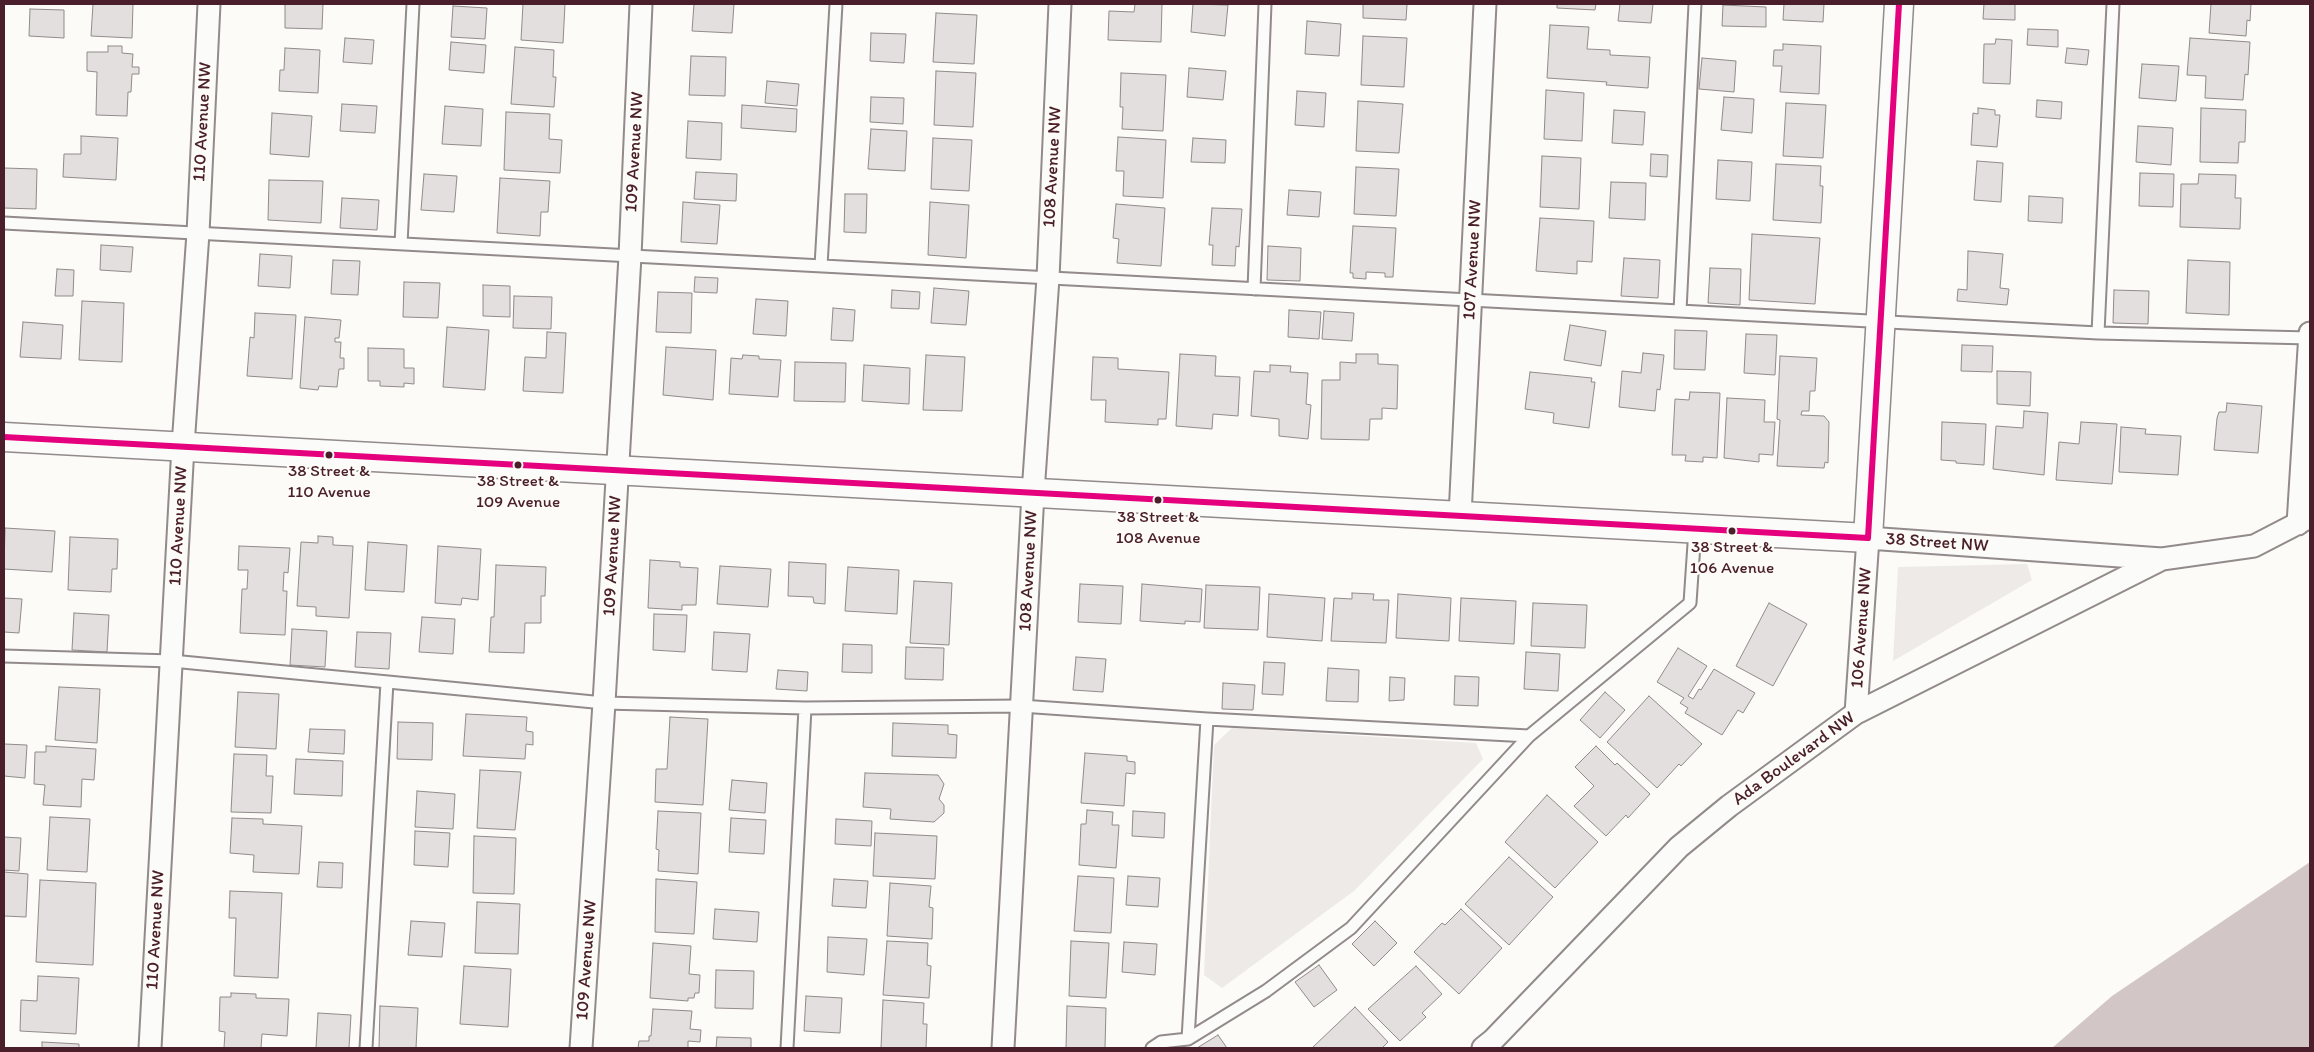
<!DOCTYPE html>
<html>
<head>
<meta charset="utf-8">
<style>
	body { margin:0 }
	#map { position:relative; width:2314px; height:1052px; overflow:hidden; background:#fcfbf8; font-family:Itim,sans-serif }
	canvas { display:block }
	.frame { position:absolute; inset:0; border:5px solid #4a1f2b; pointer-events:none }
</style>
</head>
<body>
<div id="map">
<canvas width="2314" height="1052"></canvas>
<div class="frame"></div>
</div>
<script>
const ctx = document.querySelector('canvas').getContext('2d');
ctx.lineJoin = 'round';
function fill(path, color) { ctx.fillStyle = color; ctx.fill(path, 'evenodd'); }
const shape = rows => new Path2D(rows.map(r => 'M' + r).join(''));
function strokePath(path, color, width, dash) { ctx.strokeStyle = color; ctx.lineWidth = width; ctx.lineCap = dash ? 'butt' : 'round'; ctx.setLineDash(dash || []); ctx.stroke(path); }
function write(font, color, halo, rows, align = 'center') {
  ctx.font = font + ' Itim,sans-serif'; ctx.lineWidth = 4.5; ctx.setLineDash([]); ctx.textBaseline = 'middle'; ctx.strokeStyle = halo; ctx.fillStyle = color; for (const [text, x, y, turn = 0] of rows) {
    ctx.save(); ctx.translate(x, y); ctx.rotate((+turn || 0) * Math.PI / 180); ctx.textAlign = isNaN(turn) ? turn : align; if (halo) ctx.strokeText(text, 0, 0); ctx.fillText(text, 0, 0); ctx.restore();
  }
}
fill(shape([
	[2027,564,2032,580,1893,661,1898,567],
	[1232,728,1476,743,1483,759,1354,891,1222,988,1204,975,1214,745]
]), '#eeeae8');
fill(shape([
	[2310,862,2310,1048,2052,1048,2112,996]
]), '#d2c7c6');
const building = shape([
	[93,4,133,4,132,38,91,36,93,4],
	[323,4,322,29,285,28,285,5,282,4,323,4],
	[523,4,565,4,563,43,521,40,523,4],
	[694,4,734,4,732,33,692,31,694,4],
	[1135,4,1162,4,1161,42,1108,40,1109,11,1134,12,1135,4],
	[1193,4,1228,5,1225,36,1191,32,1193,4],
	[1363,4,1408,4,1407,5,1406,20,1363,18,1363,4],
	[1557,4,1596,4,1595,10,1557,8,1557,4],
	[1620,4,1653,4,1651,23,1618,21,1620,4],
	[1784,4,1824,4,1823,22,1783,20,1784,4],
	[1984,4,2015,4,2015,20,1983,19,1984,4],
	[2211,4,2251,4,2250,21,2247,20,2246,36,2209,33,2211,4],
	[1723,5,1766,7,1766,27,1722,26,1723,5],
	[453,6,487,8,485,39,451,37,453,6],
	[30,9,64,10,64,38,29,36,30,9],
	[936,13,977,15,974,64,933,62,936,13],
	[1307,21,1341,24,1339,56,1305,54,1307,21],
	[1550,25,1589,27,1587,49,1610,50,1610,55,1650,57,1648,88,1606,85,1607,82,1547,78,1550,25],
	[2028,29,2058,30,2058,47,2027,45,2028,29],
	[871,33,906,34,904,63,870,61,871,33],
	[1363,36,1407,38,1404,87,1361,85,1363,36],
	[345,38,374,40,372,64,343,62,345,38],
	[2190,38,2250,42,2248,75,2245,74,2243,100,2205,98,2206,76,2187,75,2190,38],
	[1996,39,2012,40,2010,84,1983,83,1984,44,1995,44,1996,39],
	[451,42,486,45,484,73,449,70,451,42],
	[1783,44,1821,46,1819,94,1780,92,1782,66,1773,66,1774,50,1783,50,1783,44],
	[108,46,122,46,122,53,133,54,132,67,139,67,139,74,132,74,131,92,128,92,127,116,96,115,97,72,87,71,87,52,108,52,108,46],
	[515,47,554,50,553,77,556,77,554,107,511,104,515,47],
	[285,48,320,50,318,93,279,91,280,70,284,70,285,48],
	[2067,48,2089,50,2087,65,2065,63,2067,48],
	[691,56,726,57,725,96,689,95,691,56],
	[1702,58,1736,61,1734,92,1699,89,1702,58],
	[2142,64,2179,66,2176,101,2139,98,2142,64],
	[1189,68,1226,71,1223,100,1187,97,1189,68],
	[936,71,976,73,973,127,934,125,936,71],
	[1121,73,1166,75,1163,131,1122,129,1123,107,1120,107,1121,73],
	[767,81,799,84,797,106,765,103,767,81],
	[1546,90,1584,93,1582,141,1544,139,1546,90],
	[1297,91,1326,93,1324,127,1295,125,1297,91],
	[871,97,904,98,903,124,870,122,871,97],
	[1724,97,1754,99,1752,133,1721,130,1724,97],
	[2037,100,2062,102,2061,119,2036,117,2037,100],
	[1358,101,1403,104,1399,153,1356,151,1358,101],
	[1786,103,1826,105,1823,158,1783,156,1786,103],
	[342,104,377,106,375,133,340,131,342,104],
	[742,105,797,109,796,132,741,128,742,105],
	[445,106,483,109,481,146,442,144,445,106],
	[1978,108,1995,110,1995,115,2000,115,1997,147,1971,145,1973,113,1978,114,1978,108],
	[2201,108,2246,110,2245,142,2239,142,2238,163,2200,162,2201,108],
	[1614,110,1645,112,1643,145,1612,143,1614,110],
	[506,112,550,114,549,139,562,140,560,173,504,170,506,112],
	[272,113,312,116,309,157,270,154,272,113],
	[688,121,722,123,721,160,686,158,688,121],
	[2138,126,2173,128,2171,165,2136,162,2138,126],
	[871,129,907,131,905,171,868,169,871,129],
	[81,136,118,138,116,180,63,177,64,154,81,154,81,136],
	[1118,137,1166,140,1163,198,1123,196,1124,171,1116,171,1118,137],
	[933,138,972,140,969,191,931,189,933,138],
	[1193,138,1226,140,1225,163,1191,162,1193,138],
	[1651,154,1668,155,1667,177,1650,176,1651,154],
	[1542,156,1581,158,1579,209,1540,207,1542,156],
	[1718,160,1752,162,1750,201,1716,199,1718,160],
	[1977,161,2003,163,2001,202,1974,200,1977,161],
	[1776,164,1821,166,1820,186,1823,186,1821,223,1773,220,1776,164],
	[1356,167,1399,169,1396,216,1354,214,1356,167],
	[4,168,37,169,36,209,4,208,4,168],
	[696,172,737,174,736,201,694,199,696,172],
	[2140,173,2174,174,2173,207,2139,206,2140,173],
	[424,174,457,176,454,212,421,210,424,174],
	[2199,174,2236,175,2235,198,2241,198,2240,229,2180,227,2181,184,2198,184,2199,174],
	[500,178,550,181,548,212,541,212,540,236,497,233,500,178],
	[269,180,323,181,321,223,268,220,269,180],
	[1611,182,1646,183,1645,220,1609,218,1611,182],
	[1289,190,1321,192,1319,217,1287,215,1289,190],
	[845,194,867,194,866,233,844,232,845,194],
	[2029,196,2063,198,2062,223,2028,221,2029,196],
	[342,198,379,200,377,230,340,228,342,198],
	[683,202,720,205,717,244,681,242,683,202],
	[930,202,969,205,966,258,928,255,930,202],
	[1116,204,1165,208,1161,266,1117,263,1119,239,1113,238,1116,204],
	[1212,208,1242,209,1239,247,1236,246,1235,266,1212,265,1213,245,1209,245,1212,208],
	[1540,218,1594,221,1592,262,1577,261,1577,274,1536,271,1540,218],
	[1353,226,1396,228,1393,277,1385,277,1385,273,1366,272,1366,279,1353,278,1353,273,1350,273,1353,226],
	[1752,234,1820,238,1815,304,1749,300,1752,234],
	[101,245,133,247,131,272,100,270,101,245],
	[1268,246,1301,248,1300,281,1267,280,1268,246],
	[1968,251,2003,254,2000,288,2009,289,2007,305,1957,301,1958,289,1967,290,1968,251],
	[260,254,292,256,290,288,258,286,260,254],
	[1624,258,1660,260,1658,298,1621,296,1624,258],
	[333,260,360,261,358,295,331,294,333,260],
	[2188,260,2230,262,2229,315,2186,313,2188,260],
	[1710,268,1741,269,1740,305,1708,303,1710,268],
	[57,269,74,270,73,296,55,296,57,269],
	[695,277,718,278,717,293,694,292,695,277],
	[404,282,440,283,438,318,403,317,404,282],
	[483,285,510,286,510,317,483,316,483,285],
	[934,288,969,291,966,325,931,323,934,288],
	[892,290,920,292,919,309,891,308,892,290],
	[2114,290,2149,291,2148,324,2113,323,2114,290],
	[658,292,692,293,691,333,656,332,658,292],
	[514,296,552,297,551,329,513,328,514,296],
	[756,299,788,301,786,336,753,334,756,299],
	[82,301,124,303,122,362,79,360,82,301],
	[833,308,855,310,853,341,831,340,833,308],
	[1289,310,1321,312,1319,339,1288,337,1289,310],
	[1324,311,1354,313,1352,341,1322,339,1324,311],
	[255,313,296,315,292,379,247,376,250,337,254,338,255,313],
	[305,317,341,320,339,338,335,338,335,342,341,342,340,358,344,358,344,369,339,369,337,387,319,386,318,390,300,388,305,317],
	[23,322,63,325,61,359,20,357,23,322],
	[1570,325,1606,331,1601,366,1564,360,1570,325],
	[447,327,489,330,485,390,443,387,447,327],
	[1675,330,1707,331,1705,370,1674,369,1675,330],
	[547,332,566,333,563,393,523,391,525,357,546,358,547,332],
	[1746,334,1777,335,1775,375,1744,373,1746,334],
	[1962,345,1993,346,1992,372,1961,371,1962,345],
	[666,347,716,350,713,400,663,395,666,347],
	[368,348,404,349,404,368,414,368,414,384,404,383,404,387,380,386,380,381,368,381,368,348],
	[1643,353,1664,355,1660,390,1657,389,1655,411,1619,407,1622,371,1641,373,1643,353],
	[1180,354,1216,356,1215,376,1240,377,1238,416,1213,414,1212,429,1176,426,1180,354],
	[1356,354,1378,354,1378,364,1398,365,1397,409,1382,408,1382,419,1370,419,1369,440,1321,439,1322,380,1340,380,1340,362,1356,363,1356,354],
	[743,355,759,356,759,359,781,360,778,397,729,394,731,358,742,359,743,355],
	[926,355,965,357,962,411,923,410,926,355],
	[1780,356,1817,358,1815,391,1810,391,1809,411,1802,411,1801,415,1824,416,1829,422,1828,463,1825,462,1824,468,1777,466,1780,420,1777,419,1780,356],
	[1093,357,1118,358,1118,369,1169,372,1166,419,1158,419,1158,425,1105,422,1106,400,1091,400,1093,357],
	[795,362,846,363,845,402,794,401,795,362],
	[864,365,910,368,909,404,862,401,864,365],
	[1270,365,1291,366,1290,372,1308,373,1306,404,1311,405,1308,439,1279,436,1279,419,1251,416,1254,371,1270,372,1270,365],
	[1997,371,2031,372,2030,406,1997,404,1997,371],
	[1530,372,1592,378,1591,382,1595,382,1589,428,1553,423,1554,413,1525,409,1530,372],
	[1690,392,1720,393,1717,458,1703,457,1703,462,1685,461,1686,455,1672,455,1675,399,1689,400,1690,392],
	[1727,398,1765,400,1764,422,1775,422,1773,455,1759,454,1759,462,1724,458,1727,398],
	[2227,403,2262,406,2258,453,2214,450,2217,418,2219,412,2226,412,2227,403],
	[2024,411,2048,413,2044,475,1993,469,1996,426,2023,428,2024,411],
	[1942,422,1986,424,1984,465,1956,463,1956,461,1941,460,1942,422],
	[2081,422,2117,424,2112,484,2056,480,2059,442,2079,444,2081,422],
	[2121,427,2146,429,2145,434,2181,436,2178,475,2119,472,2121,427],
	[5,528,55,531,52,572,4,569,5,528],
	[318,536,333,537,333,545,353,546,349,618,316,616,316,607,297,606,301,542,318,543,318,536],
	[70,537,118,539,117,569,112,569,111,592,68,590,70,537],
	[368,542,407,545,404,592,365,590,368,542],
	[239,546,290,548,288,573,284,572,283,591,287,591,285,635,240,633,242,589,247,589,248,570,238,570,239,546],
	[438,546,481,549,478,600,462,598,461,605,435,603,438,546],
	[650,560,680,562,680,567,698,568,696,605,682,605,682,610,648,608,650,560],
	[789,562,826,564,825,604,814,603,813,597,788,596,789,562],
	[496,565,546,567,545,596,541,596,541,623,525,623,524,653,489,652,491,617,494,617,496,565],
	[720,566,771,569,768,607,717,604,720,566],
	[848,567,899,570,897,614,845,611,848,567],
	[914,581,952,583,949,645,910,643,914,581],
	[1080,584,1123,586,1121,624,1078,622,1080,584],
	[1142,584,1202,589,1200,622,1185,621,1185,624,1140,621,1142,584],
	[1206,585,1260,587,1258,630,1204,628,1206,585],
	[1352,593,1374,594,1373,600,1389,600,1386,643,1331,641,1334,598,1352,599,1352,593],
	[1269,594,1325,598,1322,641,1267,637,1269,594],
	[1398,594,1451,598,1449,641,1396,638,1398,594],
	[4,598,22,599,19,633,4,632,4,598],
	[1461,598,1516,601,1514,644,1459,641,1461,598],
	[1533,603,1587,605,1585,648,1531,646,1533,603],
	[1769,603,1807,624,1773,686,1736,666,1769,603],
	[74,613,109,615,107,652,72,650,74,613],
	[654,614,687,615,685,652,653,650,654,614],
	[422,617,455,619,453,654,419,652,422,617],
	[292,629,327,631,325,667,290,665,292,629],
	[357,632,391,633,389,669,355,667,357,632],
	[714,632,750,634,747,672,712,670,714,632],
	[843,644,872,645,872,673,842,672,843,644],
	[906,647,944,648,943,680,905,679,906,647],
	[1678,648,1707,666,1688,696,1693,699,1699,689,1701,690,1714,669,1755,693,1743,713,1738,710,1722,735,1685,713,1688,708,1680,703,1684,698,1657,682,1678,648],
	[1526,652,1560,654,1558,691,1524,689,1526,652],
	[1076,657,1106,659,1103,692,1073,690,1076,657],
	[1264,662,1285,663,1283,695,1262,694,1264,662],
	[1328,668,1359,670,1358,702,1326,701,1328,668],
	[778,670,808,672,807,691,776,689,778,670],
	[1455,676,1479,677,1478,706,1454,705,1455,676],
	[1390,677,1405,678,1404,700,1389,701,1390,677],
	[1223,683,1255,685,1253,710,1222,709,1223,683],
	[59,687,100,689,97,743,55,740,59,687],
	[238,692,279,694,276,749,235,747,238,692],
	[1605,692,1625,710,1600,738,1580,720,1605,692],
	[1649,696,1702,744,1681,766,1679,764,1657,788,1607,742,1649,696],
	[466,714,527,717,526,731,533,732,533,745,526,744,525,759,463,756,466,714],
	[670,717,708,719,703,805,655,802,656,769,667,769,670,717],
	[398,722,433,723,432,760,397,759,398,722],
	[893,723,948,725,948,734,957,735,956,758,892,756,893,723],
	[310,729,345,730,344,754,308,752,310,729],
	[4,744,27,745,25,778,4,776,4,744],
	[46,746,96,749,94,780,82,779,81,807,43,805,45,785,34,784,35,752,46,752,46,746],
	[1596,746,1615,765,1617,763,1650,794,1628,818,1626,815,1606,836,1574,806,1594,786,1575,767,1596,746],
	[1085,753,1127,756,1127,761,1135,762,1135,774,1126,773,1124,806,1081,803,1085,753],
	[234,754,267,755,266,776,273,776,271,813,231,812,234,754],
	[296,759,343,761,342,796,294,794,296,759],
	[480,770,521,772,515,830,477,828,480,770],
	[865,773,938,775,944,784,939,799,944,805,944,813,934,822,890,819,891,809,863,807,865,773],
	[732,780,767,783,765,813,729,810,732,780],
	[417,791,455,794,453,829,415,827,417,791],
	[1547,795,1598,842,1555,888,1505,842,1547,795],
	[1087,810,1113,812,1112,825,1119,825,1116,868,1079,865,1081,824,1086,824,1087,810],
	[658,811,701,813,698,874,658,871,659,850,656,849,658,811],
	[1133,811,1165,813,1164,838,1132,836,1133,811],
	[50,817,90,819,87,872,47,870,50,817],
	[232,818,263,819,263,824,302,826,299,874,253,872,254,855,230,853,232,818],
	[731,818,766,820,764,854,729,852,731,818],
	[836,819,872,821,871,846,835,844,836,819],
	[415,831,450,833,448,867,414,865,415,831],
	[875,833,937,836,935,879,873,876,875,833],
	[474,836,516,838,514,894,473,893,474,836],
	[4,837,21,838,19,871,4,870,4,837],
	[1509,857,1553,897,1509,945,1465,904,1509,857],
	[319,862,343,863,342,888,317,887,319,862],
	[4,872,28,874,26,917,4,916,4,872],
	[1078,876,1114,878,1111,933,1074,931,1078,876],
	[1128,876,1160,878,1158,907,1126,905,1128,876],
	[656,879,697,882,694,934,655,932,656,879],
	[834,879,868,881,866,908,832,906,834,879],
	[40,880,96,883,93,965,36,962,40,880],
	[890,883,931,886,929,907,933,908,932,939,887,936,890,883],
	[230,891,282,893,278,978,234,976,236,918,229,918,230,891],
	[477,902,520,904,518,954,475,953,477,902],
	[715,909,759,912,757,942,713,939,715,909],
	[1461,909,1502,948,1459,994,1414,952,1442,923,1445,925,1461,909],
	[411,921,445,923,442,957,408,955,411,921],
	[1375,921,1397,943,1374,966,1352,944,1375,921],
	[828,937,867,939,864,975,827,972,828,937],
	[887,941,928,943,927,965,931,966,929,998,883,995,887,941],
	[1071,941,1109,943,1106,998,1069,996,1071,941],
	[1124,942,1157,944,1155,975,1122,972,1124,942],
	[653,943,691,946,689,974,700,975,699,993,695,993,694,998,688,998,688,1001,650,998,653,943],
	[1319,965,1337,990,1314,1007,1295,982,1319,965],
	[464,966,511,969,508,1027,460,1024,464,966],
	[1416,966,1442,994,1422,1013,1426,1017,1400,1041,1368,1009,1416,966],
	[716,970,754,971,753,1009,715,1008,716,970],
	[38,976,79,978,76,1034,20,1031,21,1000,37,1001,38,976],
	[231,993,256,994,256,998,289,999,287,1036,262,1034,261,1048,224,1048,225,1032,219,1031,220,997,231,997,231,993],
	[806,996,842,998,840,1033,804,1031,806,996],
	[883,1000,924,1003,923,1024,927,1024,926,1048,881,1048,883,1000],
	[380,1006,418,1008,416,1048,379,1048,380,1006],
	[1067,1006,1106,1008,1105,1048,1066,1048,1067,1006],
	[1355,1007,1388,1042,1382,1048,1314,1048,1313,1047,1355,1007],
	[653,1009,692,1011,690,1029,701,1030,700,1042,688,1041,688,1048,638,1048,639,1041,649,1041,649,1036,651,1036,653,1009],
	[318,1013,351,1015,349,1048,316,1048,318,1013],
	[1218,1035,1227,1048,1197,1048,1218,1035],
	[717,1037,751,1038,751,1048,716,1048,717,1037],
	[42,1042,79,1044,79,1048,42,1048,42,1042]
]);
fill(building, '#e2dfde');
strokePath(building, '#928a8b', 1);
const lane = shape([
	[4,223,2098,333,2310,338],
	[401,244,413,4],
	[821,266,836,4],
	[1254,289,1265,4],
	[1680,311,1695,4],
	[2098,333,2113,4],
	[4,656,172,661,604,703,805,708,1021,706,1207,719,1529,736],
	[1188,1039,1207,719],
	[366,1048,387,682],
	[787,1048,805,708],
	[1152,1048,1161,1042,1188,1039,1266,991,1351,928,1529,736,1690,603,1695,529]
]);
const street = shape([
	[1460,516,1485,4],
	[2298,524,2310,333],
	[1856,713,1868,538,2162,559],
	[150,1048,183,446,198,233,209,4],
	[581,1048,604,703,630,256,641,4],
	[1003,1048,1033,493,1048,278,1060,4],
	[1483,1048,1493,1040,1679,847,1729,806,1856,713,2162,559,2254,546,2310,517]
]);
const secondary = shape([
	[4,437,1868,538,1899,4]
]);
strokePath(lane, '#928a8b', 15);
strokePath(street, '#928a8b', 25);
strokePath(secondary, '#928a8b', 31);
strokePath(lane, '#fbfbf9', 11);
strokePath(street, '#fbfbf9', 21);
strokePath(secondary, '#fbfbf9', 28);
strokePath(shape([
	[4,437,1868,538],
	[1868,538,1899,4]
]), '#e5007d', 6);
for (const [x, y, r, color] of [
	[329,455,4.5,"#4a1f2b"],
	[518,465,4.5,"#4a1f2b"],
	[1158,500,4.5,"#4a1f2b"],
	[1732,531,4.5,"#4a1f2b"]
]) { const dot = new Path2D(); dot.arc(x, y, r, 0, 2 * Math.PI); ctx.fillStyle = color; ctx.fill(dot); strokePath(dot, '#fdfcf7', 2); }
write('17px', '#4a1f2b', '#fdfcf7', [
	["38 Street &",329,472],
	["110 Avenue",329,493],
	["38 Street &",518,482],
	["109 Avenue",518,503],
	["38 Street &",1158,518],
	["108 Avenue",1158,539],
	["38 Street &",1732,548],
	["106 Avenue",1732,569]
]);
write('18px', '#4a1f2b', '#fdfcf7', [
	["110 Avenue NW",203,122,-87],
	["109 Avenue NW",635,152,-87],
	["108 Avenue NW",1053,167,-87],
	["107 Avenue NW",1473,260,-87],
	["110 Avenue NW",179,526,-87],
	["38 Street NW",1937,543,4],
	["109 Avenue NW",613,556,-87],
	["108 Avenue NW",1029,571,-87],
	["106 Avenue NW",1862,628,-86],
	["Ada Boulevard NW",1794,759,-36],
	["110 Avenue NW",156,930,-87],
	["109 Avenue NW",587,960,-86]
]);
</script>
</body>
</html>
